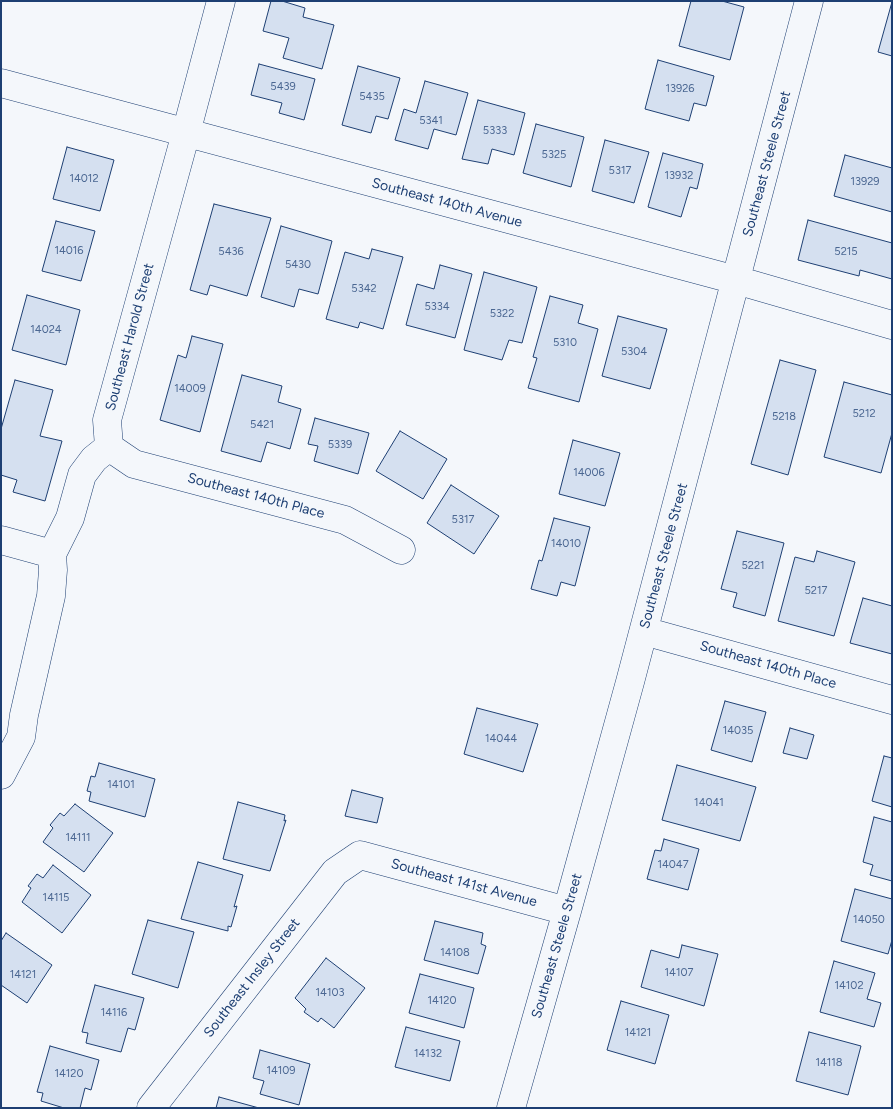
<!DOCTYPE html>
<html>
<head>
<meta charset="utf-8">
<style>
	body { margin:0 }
	#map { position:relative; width:893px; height:1109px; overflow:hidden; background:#f4f7fb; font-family:Figtree,sans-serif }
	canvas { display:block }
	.frame { position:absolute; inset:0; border:2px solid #1d3f73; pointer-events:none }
</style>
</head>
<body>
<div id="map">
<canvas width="893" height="1109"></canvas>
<div class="frame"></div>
</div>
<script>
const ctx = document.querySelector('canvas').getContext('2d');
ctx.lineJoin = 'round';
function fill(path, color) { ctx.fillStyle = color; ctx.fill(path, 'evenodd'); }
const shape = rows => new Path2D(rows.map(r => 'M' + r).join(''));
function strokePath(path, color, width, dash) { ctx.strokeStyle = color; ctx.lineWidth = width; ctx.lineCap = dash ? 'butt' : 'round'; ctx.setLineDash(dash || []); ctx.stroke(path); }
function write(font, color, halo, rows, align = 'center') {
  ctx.font = font + ' Figtree,sans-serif'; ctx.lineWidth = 4; ctx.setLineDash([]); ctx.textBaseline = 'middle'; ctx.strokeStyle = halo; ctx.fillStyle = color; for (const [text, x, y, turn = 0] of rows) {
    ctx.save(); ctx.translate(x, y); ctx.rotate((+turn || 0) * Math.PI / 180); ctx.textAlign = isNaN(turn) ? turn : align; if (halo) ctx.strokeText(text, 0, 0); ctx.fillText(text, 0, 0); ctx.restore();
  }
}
const building = shape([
	[271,1,282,1,305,8,303,17,334,25,322,69,283,58,289,38,263,31,271,1],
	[691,1,722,1,744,7,730,60,679,46,691,1],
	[892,2,892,56,878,52,892,2],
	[658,60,714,76,706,106,694,103,689,121,645,109,658,60],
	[259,64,315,79,304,120,279,113,282,103,251,95,259,64],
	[358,66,400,78,388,119,376,116,371,133,342,125,358,66],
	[425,81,468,93,456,135,434,129,428,149,395,140,404,109,416,113,425,81],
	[478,100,525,113,514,155,492,149,488,164,462,159,478,100],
	[536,124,584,137,571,187,523,173,536,124],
	[605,140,649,152,634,203,592,191,605,140],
	[67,147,114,160,100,211,53,199,67,147],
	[663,153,703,164,697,189,690,187,681,217,648,207,663,153],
	[845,155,892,168,892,212,834,196,845,155],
	[214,204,271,218,247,296,210,285,207,295,190,290,214,204],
	[808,220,892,243,892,279,860,270,859,276,798,260,808,220],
	[56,221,95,231,81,281,42,271,56,221],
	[281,226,332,241,318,294,299,289,294,307,261,297,281,226],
	[372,249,403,257,383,329,360,322,358,328,326,319,345,252,369,259,372,249],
	[440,265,472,274,455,338,406,325,417,284,434,289,440,265],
	[484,272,537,287,522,343,509,340,502,360,464,350,484,272],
	[27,295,80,310,66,365,12,350,27,295],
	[550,296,583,305,578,323,598,329,579,402,528,388,537,358,533,357,550,296],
	[618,316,667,329,650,389,602,376,618,316],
	[192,336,223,344,200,432,160,420,178,355,186,358,192,336],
	[780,360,816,370,788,475,751,464,780,360],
	[242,375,282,386,278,402,301,409,290,449,267,442,261,462,221,451,242,375],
	[15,380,53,390,40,436,62,441,45,501,13,492,17,480,1,475,1,429,15,380],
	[844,382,892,395,892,433,881,473,824,457,844,382],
	[315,418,369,433,358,474,314,461,318,446,308,444,315,418],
	[400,431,447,459,423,499,376,471,400,431],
	[573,440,620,453,605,506,559,494,573,440],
	[451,485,499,516,474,554,427,523,451,485],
	[554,518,590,527,575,586,561,582,557,596,531,589,539,560,542,561,554,518],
	[737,531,784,543,765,616,733,607,737,593,721,589,737,531],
	[817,551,855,562,834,636,778,621,795,557,814,562,817,551],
	[863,598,892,606,892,654,850,643,863,598],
	[725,701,766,712,752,762,711,750,725,701],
	[477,708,538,724,523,772,464,754,477,708],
	[790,728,814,735,807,759,783,753,790,728],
	[884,756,892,758,892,807,872,801,884,756],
	[99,763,155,779,145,817,89,801,91,792,87,791,91,776,95,777,99,763],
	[677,765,756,787,740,841,662,820,677,765],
	[352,790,383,798,377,823,345,816,352,790],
	[238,802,285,815,284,821,286,820,270,871,223,859,238,802],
	[75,804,113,833,84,872,43,842,53,828,50,825,60,813,64,816,75,804],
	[874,817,892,822,892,881,870,875,873,865,863,862,874,817],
	[664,839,699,849,688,890,647,879,655,850,661,851,664,839],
	[198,862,243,875,234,907,237,906,231,927,228,926,228,931,181,919,198,862],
	[53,865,91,895,62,933,22,902,31,888,28,886,37,874,43,878,53,865],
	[855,889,892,899,892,940,888,954,841,941,855,889],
	[148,920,194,932,178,988,132,974,148,920],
	[435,921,483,933,481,944,486,946,478,974,424,960,435,921],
	[6,933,52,965,27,1003,1,985,1,941,6,933],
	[682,945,718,954,704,1006,641,987,651,950,679,958,682,945],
	[326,958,365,988,334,1028,321,1018,318,1022,304,1012,306,1009,295,998,326,958],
	[834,961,875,973,867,999,881,1003,874,1027,820,1012,834,961],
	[420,974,474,988,464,1028,409,1013,420,974],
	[95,985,144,998,135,1030,128,1028,121,1052,86,1043,88,1033,82,1032,95,985],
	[621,1001,669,1015,655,1064,607,1050,621,1001],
	[406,1027,460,1041,450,1081,395,1067,406,1027],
	[809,1032,861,1046,848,1095,796,1081,809,1032],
	[50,1046,99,1060,91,1090,85,1088,80,1108,64,1108,41,1101,43,1093,37,1092,50,1046],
	[260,1050,310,1064,299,1105,260,1094,264,1081,253,1078,260,1050],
	[219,1097,259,1108,216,1108,219,1097]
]);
fill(building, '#d5e0f0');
strokePath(building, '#1d3f73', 1);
const minor = shape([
	[1,83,736,280,892,325],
	[109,447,107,420,186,133,221,1],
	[109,447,134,464,345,520,401,550],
	[1,540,52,554],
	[644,631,892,700],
	[1,775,21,737,24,715,51,596,53,570,52,554,70,518,82,475,94,459,109,447],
	[151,1108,335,872,360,855,567,911],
	[511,1108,567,911,630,682,809,1]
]);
strokePath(minor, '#1d3f73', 29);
strokePath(minor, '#f4f7fb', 28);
write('11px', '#4b6792', null, [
	["5439",283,87],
	["13926",680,89],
	["5435",372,97],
	["5341",431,121],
	["5333",495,131],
	["5325",554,155],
	["5317",620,171],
	["13932",679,176],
	["14012",84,179],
	["13929",865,182],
	["14016",69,251],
	["5436",231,252],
	["5215",846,252],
	["5430",298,265],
	["5342",364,289],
	["5334",437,307],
	["5322",502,314],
	["14024",46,330],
	["5310",565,343],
	["5304",634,352],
	["14009",190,389],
	["5212",864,414],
	["5218",784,417],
	["5421",262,425],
	["5339",340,445],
	["14006",589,473],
	["5317",463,520],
	["14010",566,544],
	["5221",753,566],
	["5217",816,591],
	["14035",738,731],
	["14044",501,739],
	["14101",121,785],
	["14041",709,803],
	["14111",78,838],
	["14047",673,865],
	["14115",56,898],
	["14050",869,920],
	["14108",455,953],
	["14107",679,973],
	["14121",23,975],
	["14102",849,986],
	["14103",330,993],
	["14120",442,1001],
	["14116",114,1013],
	["14121",638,1033],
	["14132",428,1054],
	["14118",829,1063],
	["14109",281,1071],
	["14120",69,1074]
]);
write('14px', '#1d3f73', '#f4f7fb', [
	["Southeast Steele Street",767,164,-75],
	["Southeast 140th Avenue",447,203,15],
	["Southeast Harold Street",130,337,-75],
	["Southeast 140th Place",256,496,15],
	["Southeast Steele Street",664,556,-75],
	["Southeast 140th Place",768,665,16],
	["Southeast 141st Avenue",464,883,15],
	["Southeast Steele Street",557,946,-74],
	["Southeast Insley Street",252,978,-52]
]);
</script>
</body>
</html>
